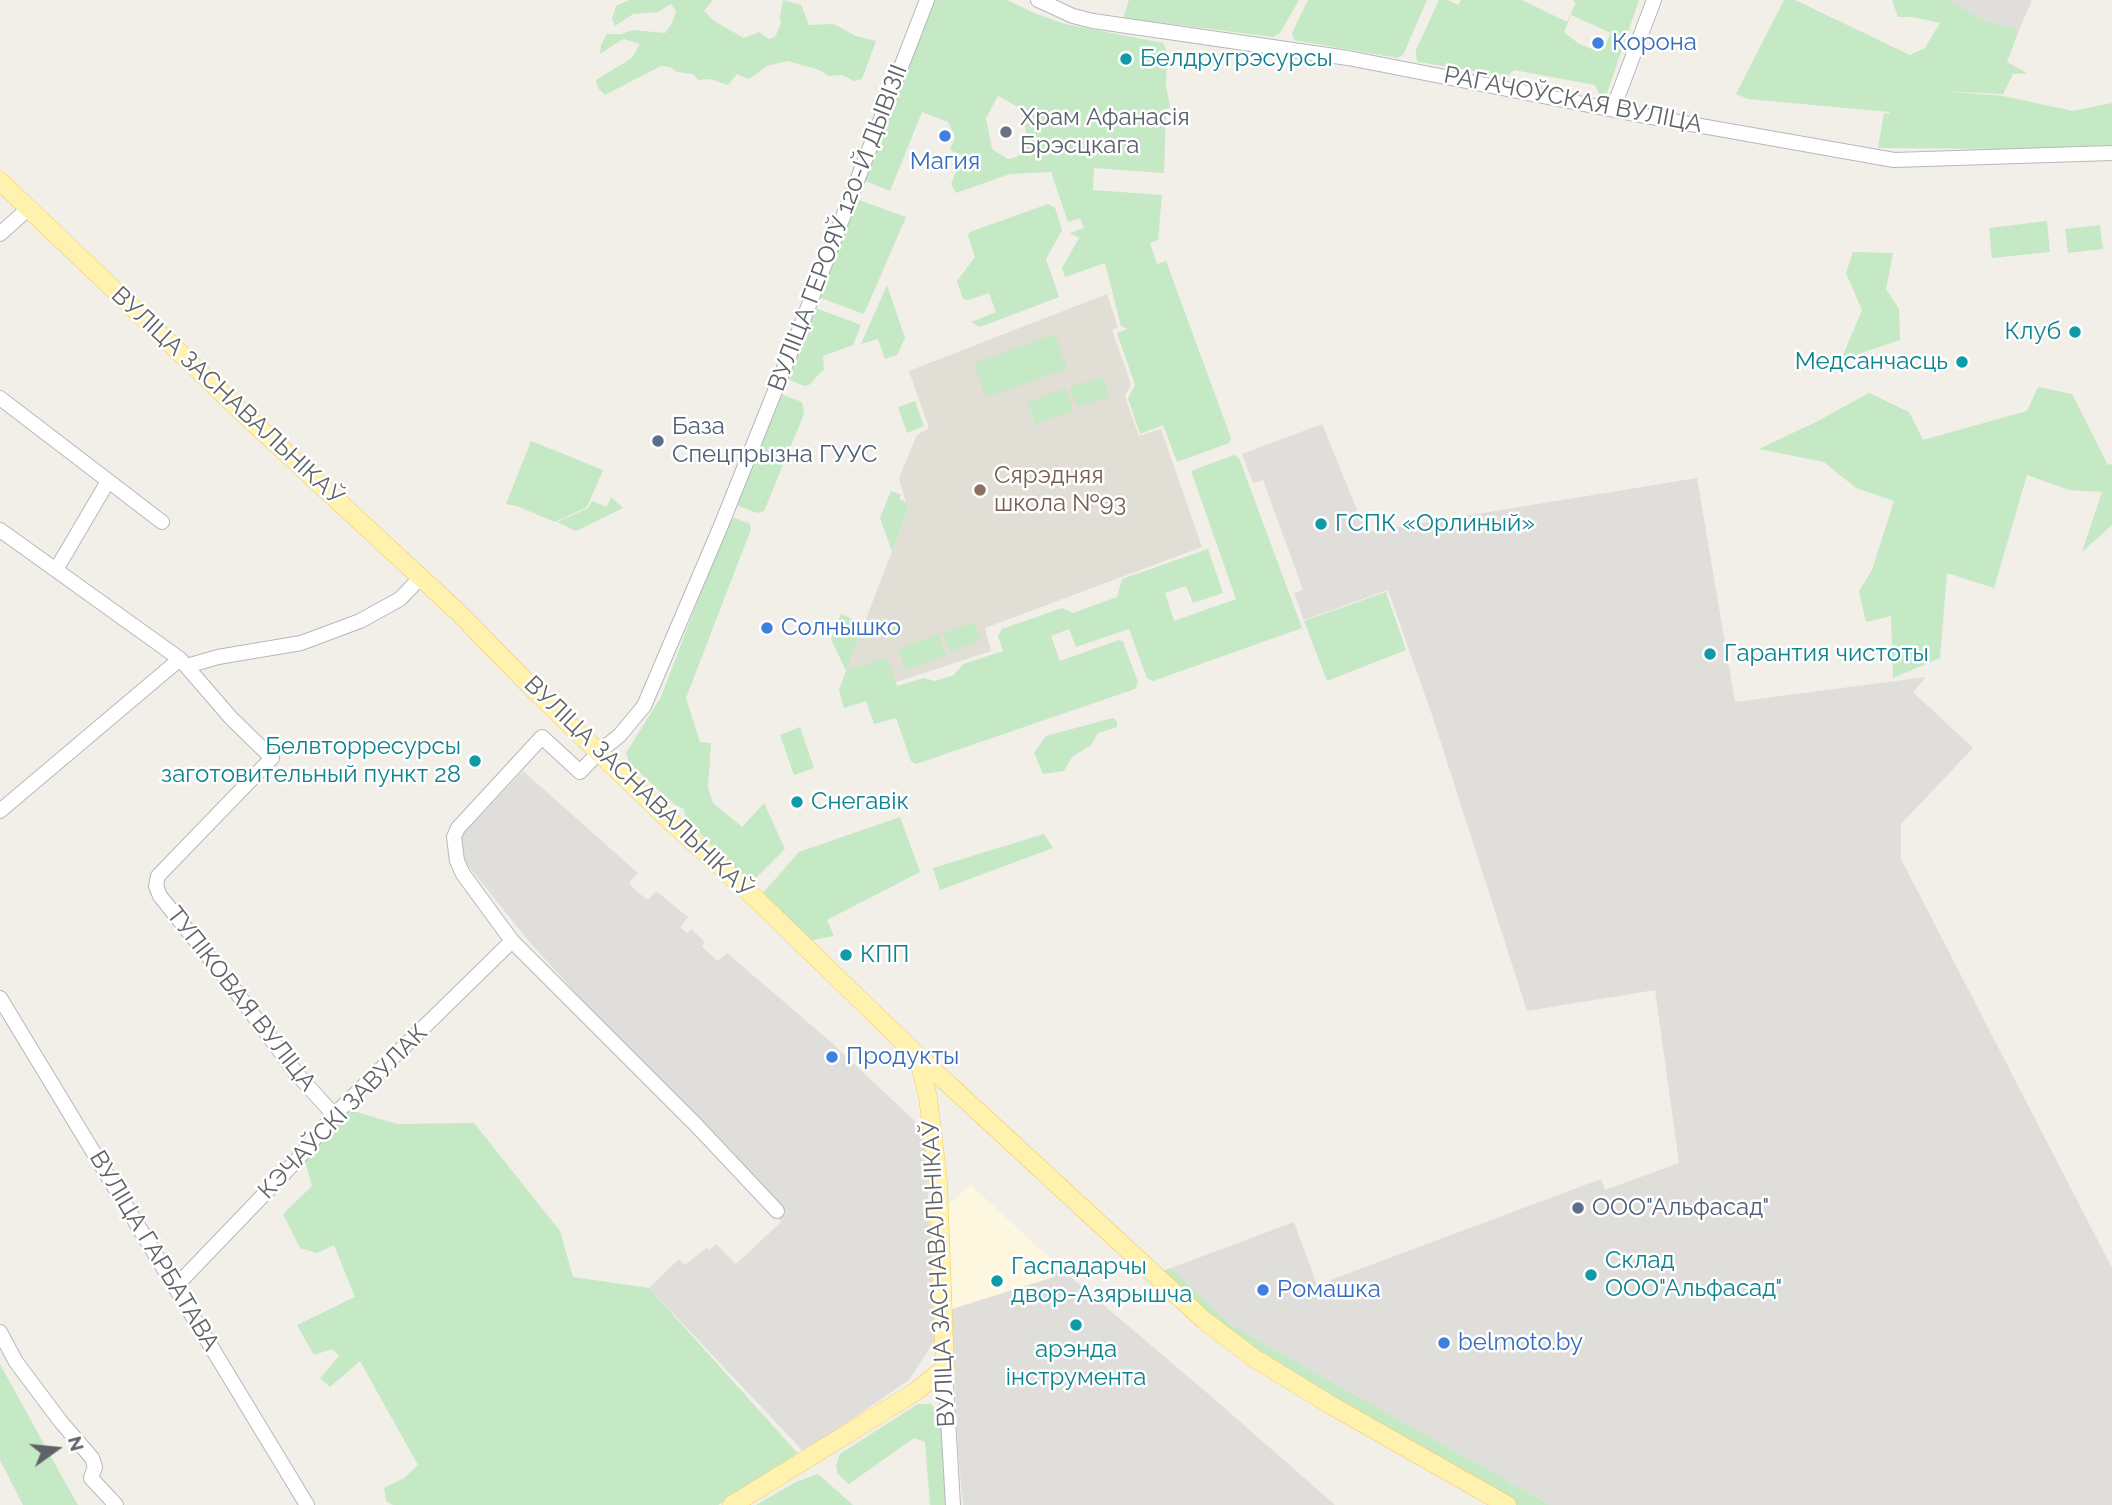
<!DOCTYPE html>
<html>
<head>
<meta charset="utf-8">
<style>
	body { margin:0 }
	#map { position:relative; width:2112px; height:1505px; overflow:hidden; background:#f1efe8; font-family:Raleway,sans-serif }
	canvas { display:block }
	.north { position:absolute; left:21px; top:1414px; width:70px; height:70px; -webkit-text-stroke:5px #fff; paint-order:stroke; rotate:75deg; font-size:19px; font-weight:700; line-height:28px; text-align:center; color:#5f6368 }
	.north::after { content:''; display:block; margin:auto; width:24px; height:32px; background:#5f6368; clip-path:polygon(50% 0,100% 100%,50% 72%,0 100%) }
</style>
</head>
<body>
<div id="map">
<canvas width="2112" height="1505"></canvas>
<div class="north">N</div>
</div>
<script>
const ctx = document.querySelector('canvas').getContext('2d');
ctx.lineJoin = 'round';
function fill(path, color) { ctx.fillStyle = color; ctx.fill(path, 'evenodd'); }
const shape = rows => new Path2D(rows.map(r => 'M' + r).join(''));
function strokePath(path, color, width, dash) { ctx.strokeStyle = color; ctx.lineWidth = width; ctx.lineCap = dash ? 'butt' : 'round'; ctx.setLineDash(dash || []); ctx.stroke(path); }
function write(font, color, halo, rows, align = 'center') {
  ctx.font = font + ' Raleway,sans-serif'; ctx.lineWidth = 5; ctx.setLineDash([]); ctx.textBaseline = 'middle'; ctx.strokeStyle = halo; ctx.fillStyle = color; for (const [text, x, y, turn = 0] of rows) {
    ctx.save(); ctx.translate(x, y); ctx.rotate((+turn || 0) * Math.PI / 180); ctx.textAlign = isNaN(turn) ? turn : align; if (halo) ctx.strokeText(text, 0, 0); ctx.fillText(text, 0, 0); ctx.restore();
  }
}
fill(shape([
	[971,1185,1059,1267,1051,1278,952,1309,947,1206]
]), '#fef7e0');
fill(shape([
	[1949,0,2032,0,2019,30,1983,20],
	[1322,424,1366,532,1697,478,1735,702,1926,677,1913,692,1973,748,1901,824,1901,859,2112,1268,2112,1505,1550,1505,1231,1325,1171,1268,1294,1222,1317,1285,1601,1179,1605,1190,1679,1163,1655,990,1527,1011,1432,715,1388,590,1304,620,1294,593,1303,590,1263,480,1253,483,1242,454],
	[523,771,638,873,629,883,637,892,648,900,656,891,688,917,680,927,687,933,691,929,705,942,702,947,718,961,727,953,832,1043,920,1126,926,1152,935,1340,909,1380,804,1452,649,1288,679,1259,685,1265,706,1248,709,1250,716,1244,736,1264,781,1222,779,1219,786,1211,650,1076,527,939,462,858,461,836],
	[1059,1267,1220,1404,1335,1505,963,1505,958,1451,952,1309,1051,1278]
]), '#e0deda');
fill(shape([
	[1107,294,1118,327,1112,330,1131,384,1125,396,1139,436,1161,429,1202,547,985,628,991,651,855,696,846,671,908,510,899,478,917,435,929,428,909,371]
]), '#e1ded6');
fill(shape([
	[629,0,713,0,704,11,714,21,744,38,759,32,769,39,775,37,781,24,780,16,783,0,801,5,809,25,834,24,856,36,876,41,862,79,854,81,842,75,829,76,817,69,787,61,767,66,749,79,737,74,728,85,710,79,698,80,693,74,677,72,670,67,661,66,605,95,598,88,596,80,632,58,640,44,623,39,600,54,601,45,607,34,622,34,632,30,665,33,672,23,676,11,671,4,658,12,633,14,615,26,612,19,616,6],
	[935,0,1007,0,1034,13,1065,24,1163,43,1167,51,1166,85,1170,107,1166,110,1164,173,1094,168,1093,190,1162,195,1158,240,1150,243,1157,264,1166,261,1231,438,1229,443,1177,462,1163,425,1140,434,1128,398,1135,385,1117,333,1128,329,1121,326,1105,263,1065,277,1062,268,1079,238,1070,233,1084,228,1080,218,1068,222,1051,172,1010,174,956,193,951,184,962,155,950,150,955,136,948,122,922,112,890,191,858,178],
	[998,96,1020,108,1029,144,1017,157,1008,159,992,149,986,118],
	[1129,0,1299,0,1280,33,1273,37,1156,22,1154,25,1125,19,1124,15],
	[1308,0,1427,0,1403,55,1397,58,1294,40,1292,33],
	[1439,0,1447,0,1458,5,1461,0,1522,0,1567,22,1576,3,1572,0,1639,0,1607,93,1601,98,1595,85,1514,70,1508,76,1418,62,1416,57,1416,50],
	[1571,15,1611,33,1603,49,1592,49,1579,44,1564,32],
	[1784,0,1795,0,1910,55,1925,48,1940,23,1913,17,1898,17,1892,0,1949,0,1983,20,2019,30,2007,62,2027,73,2013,74,2003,94,1943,91,2003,96,2073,111,2112,103,2112,145,2014,149,1878,148,1884,113,1889,114,1889,112,1748,99,1736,94],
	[856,199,906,217,864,314,818,297],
	[1048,204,1055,208,1062,230,1046,259,1059,297,980,327,971,322,996,312,989,293,969,300,963,299,957,281,975,257,968,236,970,232],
	[2047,221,2050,252,1992,258,1989,228],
	[2100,225,2103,249,2068,253,2065,229],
	[1853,252,1893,253,1886,289,1899,309,1900,340,1841,360,1862,310,1846,273],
	[887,285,905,338,897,355,885,359,878,339,861,344],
	[813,307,861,325,853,345,823,356,824,369,809,385,804,386,788,379],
	[1055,334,1067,369,986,397,974,363],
	[1103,377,1109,397,1077,407,1070,387],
	[2038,387,2072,394,2108,465,2112,464,2112,525,2082,552,2102,492,2069,490,2027,475,1994,588,1947,573,1940,658,1893,678,1891,616,1866,622,1859,591,1872,570,1894,501,1856,488,1824,462,1759,449,1818,421,1869,393,1909,412,1923,440,2027,411],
	[1066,388,1073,411,1035,424,1028,402],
	[783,395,802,402,804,414,764,511,757,513,739,506,736,499,776,397],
	[915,401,924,426,907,433,898,407],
	[531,441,603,470,587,507,555,522,517,506,506,504],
	[1234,455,1239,458,1302,628,1153,681,1147,678,1129,629,1076,647,1069,629,1051,636,1060,661,1119,640,1123,642,1138,682,1135,689,916,764,911,761,896,718,874,724,866,701,844,708,839,690,846,671,831,639,841,614,864,624,846,671,887,657,897,686,924,678,935,681,954,675,963,664,1003,651,998,636,1002,629,1062,608,1073,613,1117,597,1122,579,1208,549,1223,593,1193,603,1186,586,1165,593,1174,621,1236,599,1191,471],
	[891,491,901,495,899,499,906,502,908,510,892,551,880,518],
	[611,497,623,508,576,531,557,522,588,508,592,501,607,507],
	[735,518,750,524,751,529,686,698,700,742,711,743,708,788,713,803,742,827,764,803,785,849,751,883,724,859,701,834,685,815,684,809,674,804,630,764,626,753,661,697,728,521],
	[1386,592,1406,650,1327,681,1304,621],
	[974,622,981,640,950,652,943,633],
	[938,634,946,655,906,670,898,649],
	[1113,718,1117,721,1117,727,1098,733,1091,745,1072,757,1064,771,1043,774,1034,753,1046,736],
	[800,727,814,768,794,775,780,735],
	[900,817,920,872,827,920,834,936,807,941,764,898,763,893,799,852],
	[1044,834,1053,848,940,890,933,868],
	[350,1110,397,1124,474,1123,560,1231,573,1277,649,1288,800,1456,718,1505,393,1505,386,1501,384,1488,404,1478,418,1465,360,1361,330,1387,320,1378,339,1356,332,1349,314,1355,297,1325,355,1297,334,1245,317,1253,300,1248,283,1214,312,1186,304,1158],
	[1171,1268,1231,1325,1550,1505,1507,1505,1329,1404,1156,1273],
	[0,1364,67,1486,78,1505,23,1505,0,1460],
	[918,1404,931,1404,940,1414,946,1505,930,1505,925,1442,914,1438,849,1484,838,1474,836,1466,840,1454],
	[818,1474,853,1505,756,1505,796,1482]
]), '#c5e8c5');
const minor = shape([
	[1038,0,1073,16,1093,21,1348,58,1645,116,1894,160,2112,153],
	[1613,109,1654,0],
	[0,234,29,208],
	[0,398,162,522],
	[0,530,180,659,231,718,272,758,158,876,156,886,160,896,228,981,297,1074,334,1115],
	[57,568,107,483],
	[187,666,218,657,301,643,360,621,400,599,421,577],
	[0,811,180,659],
	[0,998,307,1505],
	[777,1211,697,1126,512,941,463,874,457,861,454,837,458,828,542,737,580,772,599,752,620,735,644,706,720,528,795,341,927,0],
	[176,1286,296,1161,334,1115,512,941],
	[0,1332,16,1362,61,1422,92,1458,95,1467,91,1478,116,1505],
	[945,1368,953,1505]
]);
const major = shape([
	[0,181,244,414,460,614,539,695,670,821,751,894,918,1056,1205,1321,1254,1358,1329,1404,1507,1505],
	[732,1505,915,1392,945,1368,938,1181,928,1097,918,1056]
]);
strokePath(minor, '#b5b8bc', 16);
strokePath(major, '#f2c960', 19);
strokePath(minor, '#fff', 14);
strokePath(major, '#fff2af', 18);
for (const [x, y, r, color] of [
	[1598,43,7,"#3f7fe0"],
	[1126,59,7,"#0f9aa8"],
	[1006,132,7,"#6b7280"],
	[945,136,7,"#3f7fe0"],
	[2075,332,7,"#0f9aa8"],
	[1962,362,7,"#0f9aa8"],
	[658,441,7,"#5c6f8a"],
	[980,490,7,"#8d6e63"],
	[1321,524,7,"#0f9aa8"],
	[767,628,7,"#3f7fe0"],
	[1710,654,7,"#0f9aa8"],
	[475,761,7,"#0f9aa8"],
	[797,802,7,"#0f9aa8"],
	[846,955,7,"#0f9aa8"],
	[832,1057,7,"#3f7fe0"],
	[1578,1208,7,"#5c6f8a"],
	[1591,1275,7,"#0f9aa8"],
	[997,1281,7,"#0f9aa8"],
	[1263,1290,7,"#3f7fe0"],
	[1076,1325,7,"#0f9aa8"],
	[1444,1343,7,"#3f7fe0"]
]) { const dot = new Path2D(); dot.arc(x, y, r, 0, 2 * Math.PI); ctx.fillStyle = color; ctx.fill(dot); strokePath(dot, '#fff', 2.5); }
write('24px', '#366cbe', '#fff', [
	["Корона",1612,43],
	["Магия",945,162,"center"],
	["Солнышко",781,628],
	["Продукты",846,1057],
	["Ромашка",1277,1290],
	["belmoto.by",1458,1343]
], 'left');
write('24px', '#0d838f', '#fff', [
	["Белдругрэсурсы",1140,59],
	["Клуб",2061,332,"right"],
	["Медсанчасць",1948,362,"right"],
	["ГСПК «Орлиный»",1335,524],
	["Гарантия чистоты",1724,654],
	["Белвторресурсы",461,747,"right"],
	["заготовительный пункт 28",461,775,"right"],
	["Снегавік",811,802],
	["КПП",860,955],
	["Склад",1605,1261],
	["ООО\"Альфасад\"",1605,1289],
	["Гаспадарчы",1011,1267],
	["двор-Азярышча",1011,1295],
	["арэнда",1076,1350,"center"],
	["інструмента",1076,1378,"center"]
], 'left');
write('24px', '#5f6368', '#fff', [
	["РАГАЧОЎСКАЯ ВУЛІЦА",1573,100,11],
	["ВУЛІЦА ГЕРОЯЎ 120-Й ДЫВІЗІІ",838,228,-69],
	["ВУЛІЦА ЗАСНАВАЛЬНІКАЎ",227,396,43],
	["ВУЛІЦА ЗАСНАВАЛЬНІКАЎ",638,787,44],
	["ТУПІКОВАЯ ВУЛІЦА",241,999,52],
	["КЭЧАЎСКІ ЗАВУЛАК",343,1112,-46],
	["ВУЛІЦА ГАРБАТАВА",154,1251,59],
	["ВУЛІЦА ЗАСНАВАЛЬНІКАЎ",939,1274,-93]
]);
write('24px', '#5b616d', '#fff', [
	["Храм Афанасія",1020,118],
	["Брэсцкага",1020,146]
], 'left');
write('24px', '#4e5e75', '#fff', [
	["База",672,427],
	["Спецпрызна ГУУС",672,455],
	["ООО\"Альфасад\"",1592,1208]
], 'left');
write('24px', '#785e54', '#fff', [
	["Сярэдняя",994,476],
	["школа №93",994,504]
], 'left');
</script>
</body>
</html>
